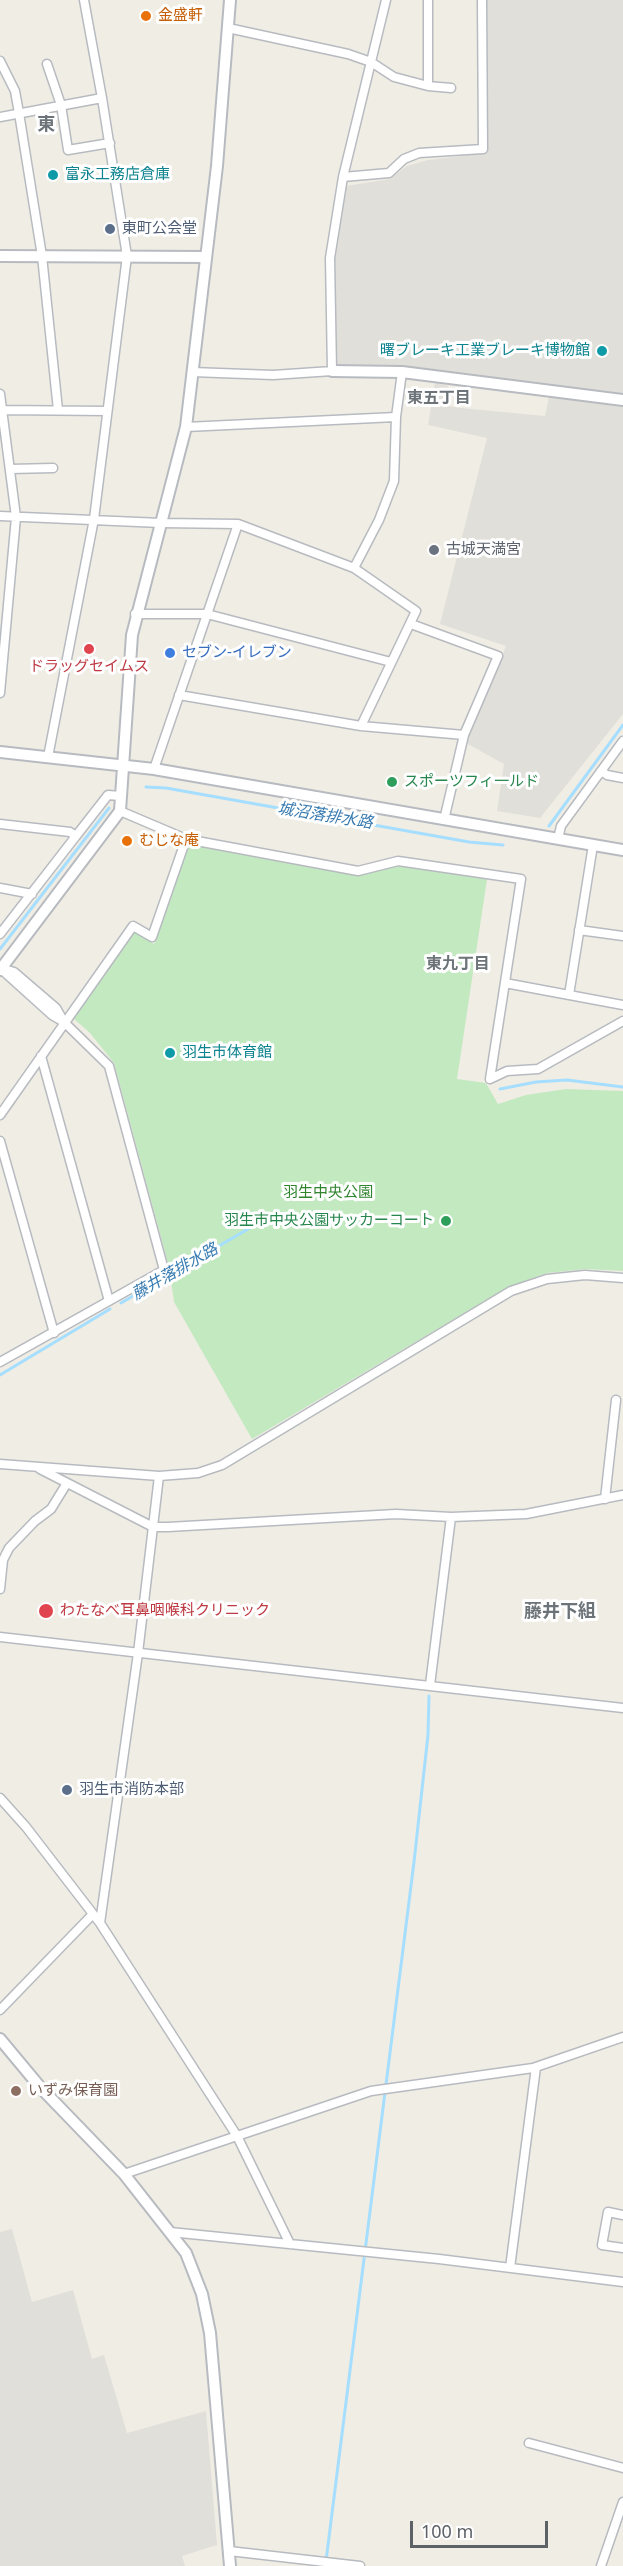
<!DOCTYPE html>
<html>
<head>
<meta charset="utf-8">
<style>
	body { margin:0 }
	#map { position:relative; width:623px; height:2566px; overflow:hidden; background:#f0ede5; font-family:"Noto Sans",sans-serif }
	canvas { display:block }
	.scale { position:absolute; left:410px; top:2521px; width:138px; height:27px; box-sizing:border-box; border:3px solid #5d6267; border-top:0; padding-left:8px; font-size:18px; line-height:21px; white-space:nowrap; color:#5d6267; -webkit-text-stroke:4px #fff; paint-order:stroke }
</style>
</head>
<body>
<div id="map">
<canvas width="623" height="2566"></canvas>
<div class="scale">100 m</div>
</div>
<script>
const ctx = document.querySelector('canvas').getContext('2d');
ctx.lineJoin = 'round';
function fill(path, color) { ctx.fillStyle = color; ctx.fill(path, 'evenodd'); }
const shape = rows => new Path2D(rows.map(r => 'M' + r).join(''));
function strokePath(path, color, width, dash) { ctx.strokeStyle = color; ctx.lineWidth = width; ctx.lineCap = dash ? 'butt' : 'round'; ctx.setLineDash(dash || []); ctx.stroke(path); }
function write(font, color, halo, rows, align = 'center') {
  ctx.font = font + ' "Noto Sans","Noto Sans JP",sans-serif'; ctx.lineWidth = 6; ctx.setLineDash([]); ctx.textBaseline = 'middle'; ctx.strokeStyle = halo; ctx.fillStyle = color; for (const [text, x, y, turn = 0] of rows) {
    ctx.save(); ctx.translate(x, y); ctx.rotate((+turn || 0) * Math.PI / 180); ctx.textAlign = isNaN(turn) ? turn : align; if (halo) ctx.strokeText(text, 0, 0); ctx.fillText(text, 0, 0); ctx.restore();
  }
}
fill(shape([
	[487,0,623,0,623,395,335,368,334,258,346,186,390,179,407,166,428,160,486,153],
	[435,383,448,386,448,406,461,408,545,416,549,396,623,407,623,714,540,818,497,811,504,764,466,743,506,646,440,624,487,438,428,425],
	[12,2229,32,2302,73,2290,92,2359,104,2355,127,2433,206,2411,217,2545,182,2556,185,2566,0,2566,0,2232]
]), '#e1dfd9');
fill(shape([
	[190,843,358,874,398,865,487,879,457,1079,486,1083,498,1104,526,1095,566,1089,623,1091,623,1271,586,1269,547,1273,508,1287,252,1439,174,1302,169,1267,114,1063,90,1033,73,1018,135,931,154,944]
]), '#c3e9c0');
strokePath(shape([
	[146,787,166,788,469,842,503,845],
	[549,826,623,725],
	[0,949,109,808],
	[500,1089,536,1082,567,1080,623,1087],
	[121,1303,260,1222],
	[0,1375,110,1309],
	[326,2561,414,1862,428,1735,429,1696]
]), '#a6deff', 3);
const minor = shape([
	[428,0,428,86,451,88],
	[228,28,348,54,371,62,394,77,428,86],
	[0,61,15,91,19,113,42,256,58,410],
	[47,64,61,105,68,150,110,143],
	[0,117,102,98],
	[343,177,389,173,404,159,419,153,483,149,482,0],
	[192,372,273,375,332,371,330,258,343,177,386,0],
	[0,394,16,517,0,693],
	[2,410,107,411],
	[186,427,396,417],
	[10,469,53,468],
	[0,516,161,523,238,524,354,568,416,611,361,726],
	[354,568,379,520,394,481,396,417,402,372],
	[135,614,207,614,391,662],
	[411,624,498,656,464,735,444,820],
	[179,695,361,726,464,735],
	[48,757,94,519,127,256,102,98,84,0],
	[154,769,238,524],
	[601,771,607,775,623,778],
	[120,811,186,839,358,871,398,861,521,879,490,1079,507,1071,538,1069,623,1021],
	[0,824,70,832,76,836,108,795,120,796],
	[558,839,561,826,623,741],
	[0,888,32,894],
	[579,930,623,936],
	[0,934,76,836],
	[0,968,52,1015,64,1022,56,1008,14,972,1,968],
	[505,983,623,1005],
	[569,995,593,845],
	[41,1056,109,1301],
	[0,1115,133,926,152,937,186,839],
	[0,1141,54,1333],
	[0,1362,164,1270,109,1066,64,1022],
	[0,1464,159,1476,198,1473,222,1465,511,1291,547,1279,585,1275,623,1278],
	[40,1469,153,1527,168,1527,396,1514,451,1517,526,1514,623,1495],
	[605,1499,616,1400],
	[0,1589,3,1560,9,1548,35,1521,51,1509,67,1483],
	[0,1637,623,1708],
	[430,1685,451,1517],
	[0,1798,26,1827,100,1923,138,1653,159,1476],
	[100,1923,237,2136,290,2244],
	[0,2010,92,1915],
	[124,2174,371,2091,533,2068,623,2037],
	[623,2215,608,2212,602,2245,623,2248],
	[170,2232,439,2259,623,2282],
	[510,2268,536,2067],
	[529,2443,623,2468],
	[229,2551,360,2566],
	[601,2566,623,2502]
]);
const tertiary = shape([
	[0,256,205,257],
	[332,371,402,372,623,400],
	[0,752,154,769,623,850],
	[0,970,120,811,132,635,186,427,217,166,230,0],
	[0,2039,40,2087,124,2174,186,2253,202,2294,210,2333,230,2566]
]);
strokePath(minor, '#b7bbc0', 11);
strokePath(tertiary, '#b7bbc0', 14);
strokePath(minor, '#fff', 8);
strokePath(tertiary, '#fff', 10);
for (const [x, y, r, color] of [
	[146,16,6,"#e8710a"],
	[53,175,6,"#0f9aa8"],
	[110,229,6,"#5c6f8a"],
	[602,351,6,"#0f9aa8"],
	[434,550,6,"#6b7280"],
	[89,649,6,"#e0444e"],
	[170,653,6,"#3f7fe0"],
	[392,782,6,"#2e9e5b"],
	[127,841,6,"#e8710a"],
	[170,1053,6,"#0f9aa8"],
	[446,1221,6,"#2e9e5b"],
	[46,1611,8,"#e0444e"],
	[67,1790,6,"#5c6f8a"],
	[16,2091,6,"#8d6e63"]
]) { const dot = new Path2D(); dot.arc(x, y, r, 0, 2 * Math.PI); ctx.fillStyle = color; ctx.fill(dot); strokePath(dot, '#fff', 2); }
write('15px', '#c56008', '#fff', [
	["金盛軒",158,16],
	["むじな庵",139,841]
], 'left');
write('15px', '#0d838f', '#fff', [
	["富永工務店倉庫",65,175],
	["曙ブレーキ工業ブレーキ博物館",590,351,"right"],
	["羽生市体育館",182,1053]
], 'left');
write('15px', '#4e5e75', '#fff', [
	["東町公会堂",122,229],
	["羽生市消防本部",79,1790]
], 'left');
write('15px', '#5b616d', '#fff', [
	["古城天満宮",446,550]
], 'left');
write('15px', '#366cbe', '#fff', [
	["セブン-イレブン",182,653]
], 'left');
write('15px', '#be3a42', '#fff', [
	["ドラッグセイムス",89,667],
	["わたなべ耳鼻咽喉科クリニック",60,1611,"left"]
]);
write('15px', '#27864d', '#fff', [
	["スポーツフィ一ルド",404,782],
	["羽生市中央公園サッカーコート",434,1221,"right"]
], 'left');
write('15px', '#30842e', '#fff', [
	["羽生中央公園",328,1193]
]);
write('15px', '#785e54', '#fff', [
	["いずみ保育園",28,2091]
], 'left');
write('bold 16px', '#6d7479', '#fff', [
	["東五丁目",439,398],
	["東九丁目",458,964]
]);
write('italic 16px', '#387bb1', '#fff', [
	["城沼落排水路",325,816,9],
	["藤井落排水路",175,1272,-30]
]);
write('bold 18px', '#6d7479', '#fff', [
	["東",46,125],
	["藤井下組",560,1612]
]);
</script>
</body>
</html>
